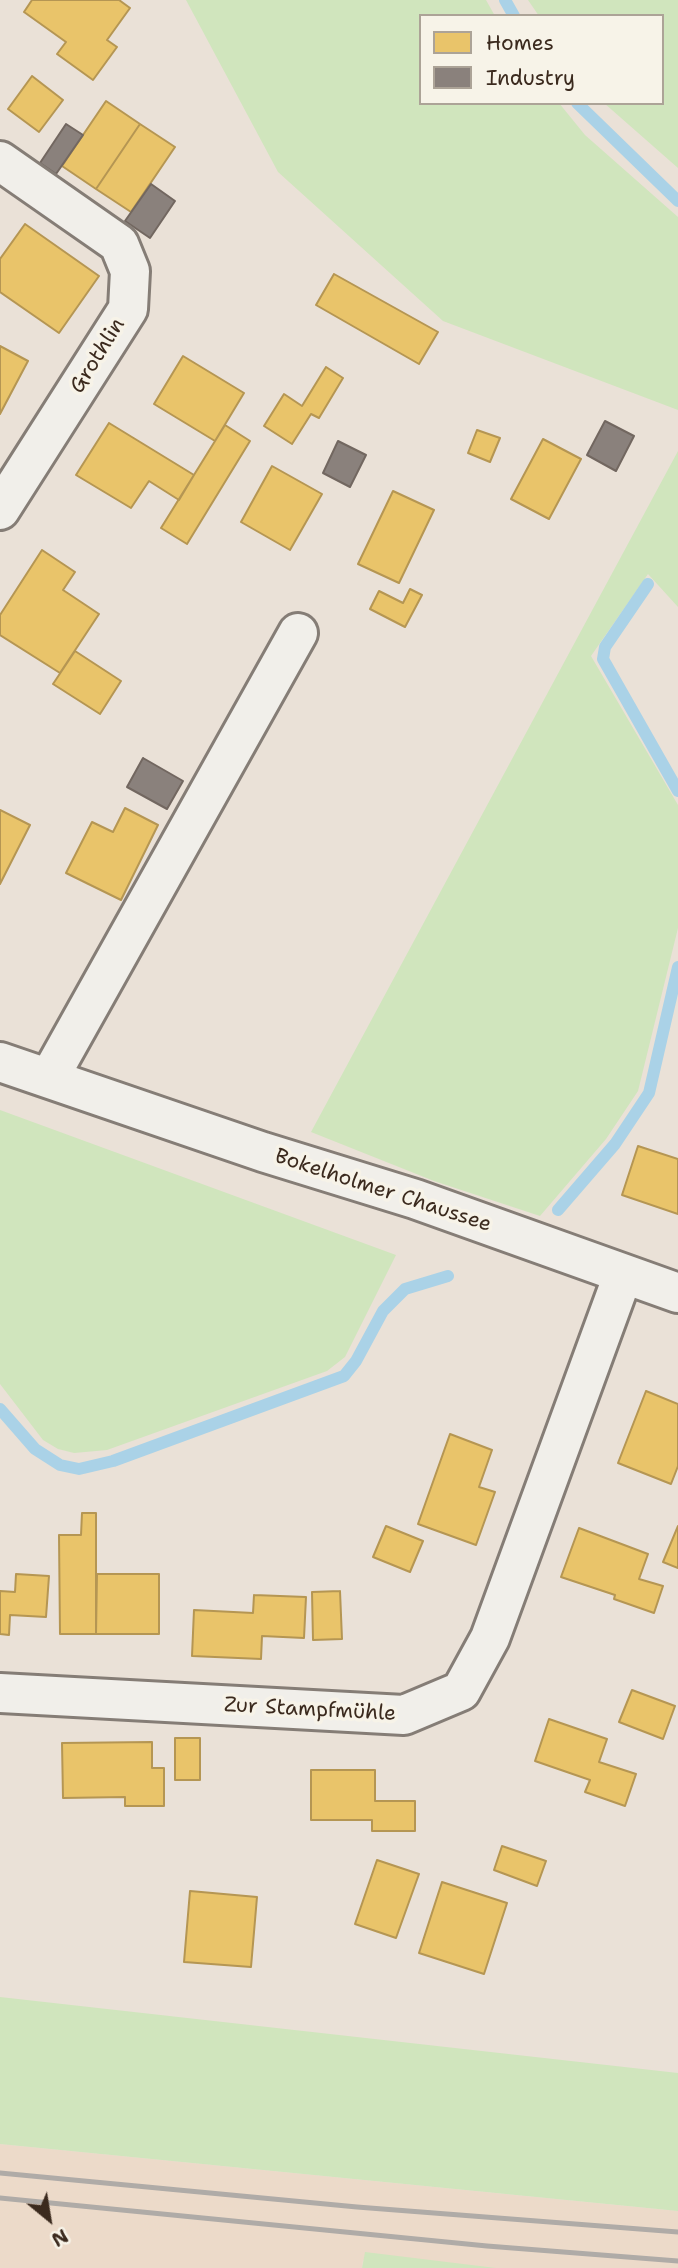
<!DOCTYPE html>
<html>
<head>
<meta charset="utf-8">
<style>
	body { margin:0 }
	#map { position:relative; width:678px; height:2268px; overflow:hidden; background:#eae1d7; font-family:"Shantell Sans",sans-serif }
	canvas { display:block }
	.legend { position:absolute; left:419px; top:14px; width:245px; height:91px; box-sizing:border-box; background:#f7f3e8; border:2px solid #aca397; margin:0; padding:9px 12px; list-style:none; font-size:21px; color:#3b2a1e }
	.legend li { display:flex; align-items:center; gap:14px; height:35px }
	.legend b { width:35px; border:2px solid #aca397 }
	.north { position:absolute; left:14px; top:2184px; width:70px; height:70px; -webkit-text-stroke:5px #f7f3e8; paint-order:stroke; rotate:150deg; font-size:19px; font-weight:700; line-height:28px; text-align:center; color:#3b2a1e }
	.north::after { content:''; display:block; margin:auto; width:24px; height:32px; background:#3b2a1e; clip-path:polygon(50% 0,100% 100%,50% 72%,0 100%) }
</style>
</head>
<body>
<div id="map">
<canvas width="678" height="2268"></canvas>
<ul class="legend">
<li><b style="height:19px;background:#e9c46a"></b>Homes</li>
<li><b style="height:19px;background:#8a817c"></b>Industry</li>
</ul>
<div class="north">N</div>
</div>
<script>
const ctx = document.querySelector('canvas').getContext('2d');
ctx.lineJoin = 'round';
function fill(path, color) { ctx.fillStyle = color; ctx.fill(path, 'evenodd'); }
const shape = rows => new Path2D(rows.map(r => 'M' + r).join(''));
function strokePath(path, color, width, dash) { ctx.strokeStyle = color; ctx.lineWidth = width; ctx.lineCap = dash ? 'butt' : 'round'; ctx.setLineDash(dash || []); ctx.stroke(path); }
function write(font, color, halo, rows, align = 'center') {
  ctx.font = font + ' "Shantell Sans",sans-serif'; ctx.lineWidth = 7; ctx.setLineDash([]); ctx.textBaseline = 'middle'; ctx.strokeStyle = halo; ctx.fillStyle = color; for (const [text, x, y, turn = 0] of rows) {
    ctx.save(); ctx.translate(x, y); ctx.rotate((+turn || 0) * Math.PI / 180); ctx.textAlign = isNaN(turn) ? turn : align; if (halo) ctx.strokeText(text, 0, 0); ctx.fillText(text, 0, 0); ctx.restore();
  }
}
fill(shape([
	[0,2144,678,2211,678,2268,458,2268,363,2260,362,2268,0,2268]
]), '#ecdac9');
fill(shape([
	[186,0,486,0,495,16,421,16,421,103,559,103,585,135,678,217,678,410,443,321,278,172],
	[528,0,678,0,678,168,604,103,662,103,662,16,539,16],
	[678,451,678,607,648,574,591,656,678,805,678,928,638,1091,606,1139,540,1216,434,1181,311,1132],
	[0,1110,396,1255,345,1357,327,1371,107,1450,74,1453,58,1449,43,1440,0,1384],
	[0,1997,678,2073,678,2211,0,2144],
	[365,2252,496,2268,362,2268]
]), '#d0e5bd');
const homes = shape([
	[32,0,119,0,130,8,107,40,117,47,93,80,57,54,66,42,24,12,32,0],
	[32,76,63,100,39,132,8,109,32,76],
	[106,101,140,124,96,189,62,166,106,101],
	[140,124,175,147,131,212,96,189,140,124],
	[25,224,99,276,59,333,0,292,0,259,25,224],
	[334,274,438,332,419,364,316,305,334,274],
	[0,346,28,361,0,414,0,346],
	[183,356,244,393,215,441,154,404,183,356],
	[326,367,343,378,319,418,311,414,292,444,264,426,284,394,302,406,326,367],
	[109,423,194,475,179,500,149,481,131,508,76,475,109,423],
	[225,425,250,441,187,544,161,528,225,425],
	[477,430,500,438,490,462,468,453,477,430],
	[543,439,581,459,549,519,511,499,543,439],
	[272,466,322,494,290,550,241,522,272,466],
	[393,491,434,510,399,583,358,564,393,491],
	[42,550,75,572,63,590,99,614,60,673,0,635,0,615,42,550],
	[410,589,422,595,405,627,370,609,379,591,403,603,410,589],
	[75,651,121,681,100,714,53,684,75,651],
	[125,808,158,825,121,900,66,873,92,822,113,832,125,808],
	[0,810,30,825,0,884,0,810],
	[638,1146,678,1159,678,1214,622,1195,638,1146],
	[646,1391,678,1404,678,1466,671,1484,618,1463,646,1391],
	[450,1434,492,1450,479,1487,495,1492,476,1545,418,1524,450,1434],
	[82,1513,96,1513,96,1634,60,1634,59,1535,81,1535,82,1513],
	[386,1526,423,1541,410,1572,373,1557,386,1526],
	[678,1526,678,1568,663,1562,678,1526],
	[579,1528,648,1554,639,1579,663,1586,654,1613,614,1599,615,1595,561,1577,579,1528],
	[16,1574,49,1576,46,1617,10,1615,9,1635,0,1634,0,1591,15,1592,16,1574],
	[97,1574,159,1574,159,1634,96,1634,97,1574],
	[340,1591,342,1639,313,1640,312,1592,340,1591],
	[254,1595,306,1597,304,1638,262,1636,261,1659,192,1656,194,1610,253,1613,254,1595],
	[632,1690,675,1706,663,1739,619,1722,632,1690],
	[549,1719,607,1739,599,1762,636,1774,625,1806,585,1792,590,1780,535,1761,549,1719],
	[175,1738,200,1738,200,1780,175,1780,175,1738],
	[152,1742,152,1768,164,1768,164,1806,125,1806,125,1797,63,1798,62,1743,152,1742],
	[311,1770,375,1770,375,1801,415,1801,415,1831,372,1831,372,1820,311,1820,311,1770],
	[502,1846,546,1861,537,1886,494,1870,502,1846],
	[377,1860,419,1874,396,1938,355,1924,377,1860],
	[442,1882,507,1903,484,1974,419,1953,442,1882],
	[190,1891,257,1897,251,1967,184,1962,190,1891]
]);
fill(homes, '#e9c46a');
strokePath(homes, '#b59653', 2);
const industry = shape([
	[66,124,83,135,56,174,40,163,66,124],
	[151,184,175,201,150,238,125,221,151,184],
	[605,421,634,436,616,471,587,455,605,421],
	[338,441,366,455,350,487,323,473,338,441],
	[143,758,183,781,167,809,127,787,143,758]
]);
fill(industry, '#8a817c');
strokePath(industry, '#726760', 2);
strokePath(shape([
	[505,0,514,16],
	[577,103,678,201],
	[648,584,605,647,603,659,678,791],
	[558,1210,615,1144,649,1093,678,967],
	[0,1409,35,1449,60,1465,79,1469,113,1461,344,1376,356,1361,383,1311,405,1289,448,1276]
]), '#aad2e7', 12);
const street = shape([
	[0,161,119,244,130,271,128,309,0,510],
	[49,1078,298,633],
	[0,1693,404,1715,461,1691,490,1638,623,1275]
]);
const secondary = shape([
	[0,1062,263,1152,415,1199,678,1293]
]);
strokePath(street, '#857d76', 44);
strokePath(secondary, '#857d76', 44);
strokePath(street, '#f1efea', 38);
strokePath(secondary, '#f1efea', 38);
strokePath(shape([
	[0,2173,357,2207,678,2232],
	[0,2198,487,2246,678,2261]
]), '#afaba7', 5);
write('21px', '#3b2a1e', '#f7f3e8', [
	["Grothlin",98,356,-58],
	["Bokelholmer Chaussee",383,1191,18],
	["Zur Stampfmühle",310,1710,3]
]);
</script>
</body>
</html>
